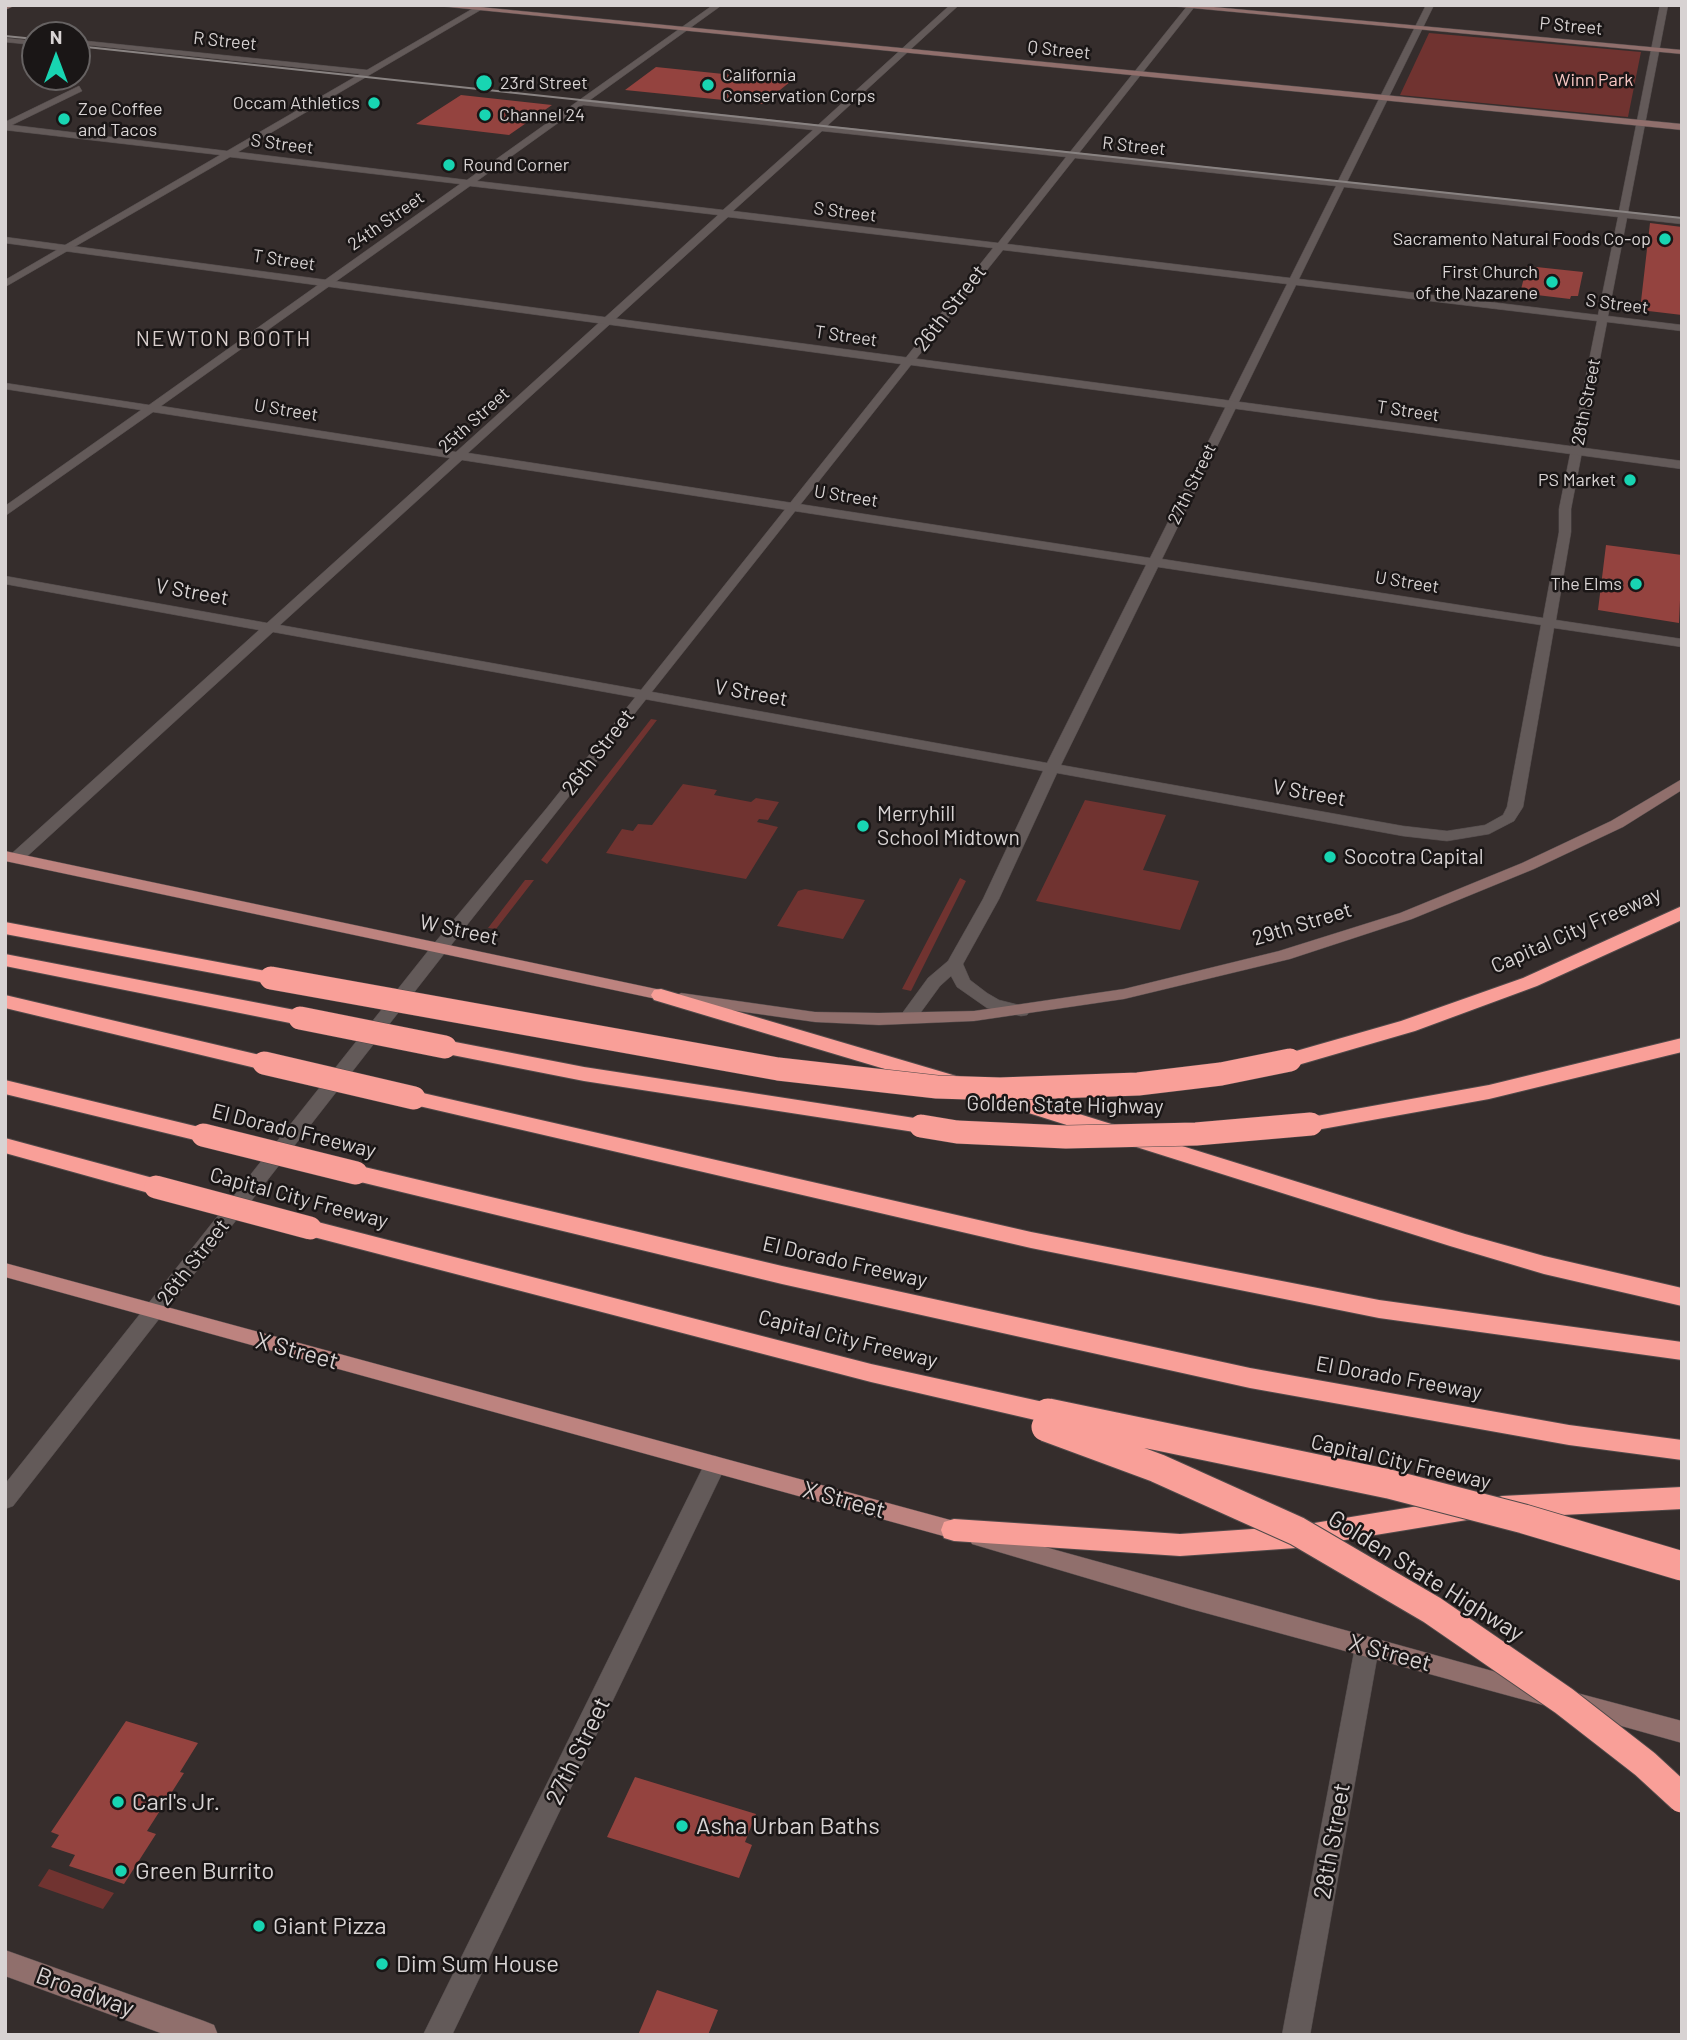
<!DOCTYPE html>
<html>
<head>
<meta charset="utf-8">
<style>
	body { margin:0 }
	#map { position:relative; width:1687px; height:2040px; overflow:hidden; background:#352d2c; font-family:Barlow,sans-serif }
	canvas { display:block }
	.frame { position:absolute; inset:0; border:7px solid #d8d3d3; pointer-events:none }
	.north { position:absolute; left:21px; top:21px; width:70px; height:70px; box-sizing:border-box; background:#1a1616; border:2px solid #666262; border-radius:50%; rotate:0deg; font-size:19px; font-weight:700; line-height:28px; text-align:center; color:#d8d3d3 }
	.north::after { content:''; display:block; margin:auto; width:24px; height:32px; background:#18d5b2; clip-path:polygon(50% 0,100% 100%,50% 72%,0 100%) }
</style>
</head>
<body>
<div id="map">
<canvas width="1687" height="2040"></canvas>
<div class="frame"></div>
<div class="north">N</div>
</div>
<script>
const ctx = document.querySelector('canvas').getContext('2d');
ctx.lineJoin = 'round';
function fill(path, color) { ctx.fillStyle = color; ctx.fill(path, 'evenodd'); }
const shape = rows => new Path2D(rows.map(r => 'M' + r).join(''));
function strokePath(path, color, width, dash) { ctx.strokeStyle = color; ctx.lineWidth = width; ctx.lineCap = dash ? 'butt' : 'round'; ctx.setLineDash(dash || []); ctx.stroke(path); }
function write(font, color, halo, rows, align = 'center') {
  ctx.font = font + ' Barlow,sans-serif'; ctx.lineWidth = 5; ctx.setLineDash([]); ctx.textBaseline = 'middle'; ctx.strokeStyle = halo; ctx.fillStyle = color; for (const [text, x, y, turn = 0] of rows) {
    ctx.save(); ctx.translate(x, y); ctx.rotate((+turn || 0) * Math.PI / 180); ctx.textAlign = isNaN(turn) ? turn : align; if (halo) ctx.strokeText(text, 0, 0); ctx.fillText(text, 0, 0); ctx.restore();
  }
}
fill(shape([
	[1429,33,1641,52,1628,117,1400,95],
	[651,719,657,720,547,864,541,860],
	[683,784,717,790,714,795,751,802,756,798,779,802,768,820,759,819,757,822,778,827,746,879,606,853,622,829,633,831,638,824,652,825],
	[1085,800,1166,815,1143,870,1199,881,1180,930,1036,901],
	[960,878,966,881,911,991,902,989],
	[525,880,534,880,496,929,488,928],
	[805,889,865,900,843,939,777,926,798,891],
	[49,1869,114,1893,103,1909,38,1886]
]), '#703330');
fill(shape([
	[656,67,791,81,763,104,625,90],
	[461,95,552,105,509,135,416,124],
	[1650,223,1682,227,1682,315,1640,310],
	[1527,266,1583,272,1578,296,1571,296,1570,299,1520,293],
	[1606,545,1682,555,1679,623,1598,610],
	[126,1721,198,1743,180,1772,184,1773,147,1831,156,1834,124,1884,69,1866,75,1855,51,1847,59,1835,51,1832],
	[635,1777,756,1814,745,1842,752,1845,739,1878,607,1837],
	[657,1990,718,2010,708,2035,638,2035]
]), '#94433f');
const minor = shape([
	[479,5,489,5,238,152,467,180,713,5,722,5,590,100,818,125,950,5,959,5,827,126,1070,152,1188,5,1196,5,1079,153,1338,181,1426,5,1434,5,1347,182,1619,211,1660,5,1668,5,1628,212,1682,218,1682,224,1627,218,1608,316,1682,325,1682,331,1607,322,1571,509,1571,532,1556,620,1682,639,1682,647,1554,628,1523,807,1514,821,1489,834,1447,841,1403,836,1057,773,999,899,963,964,970,980,987,993,999,1000,1027,1007,1030,1011,1027,1015,1021,1016,987,1008,957,987,951,976,940,986,913,1023,901,1023,898,1019,928,978,948,961,983,899,1043,771,273,632,22,861,10,861,8,858,10,855,259,630,5,584,5,576,267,623,450,458,153,412,5,516,5,506,141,410,5,389,5,383,149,405,460,184,230,157,5,287,5,280,220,155,5,130,5,122,79,86,82,91,12,125,227,151,360,74,77,44,77,40,367,70,479,5],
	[583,105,813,130,723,210,477,181,583,105],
	[822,131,1066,157,998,243,733,211,822,131],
	[1075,158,1336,186,1290,278,1007,244,1075,158],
	[470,186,718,215,456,452,161,406,470,186],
	[1344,187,1618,217,1598,315,1299,279,1344,187],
	[728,217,993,248,904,360,904,364,908,365,912,364,1003,250,1287,284,1150,558,468,453,728,217],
	[1296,285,1597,321,1559,509,1559,532,1543,618,1162,559,1296,285],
	[462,460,1146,565,1047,763,280,625,462,460],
	[1158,567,1541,625,1507,807,1503,815,1485,825,1447,831,1403,826,1061,765,1158,567],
	[5,38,35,41,35,45,5,42,5,38],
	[715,1456,723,1459,726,1465,452,2035,423,2035,704,1465,707,1459,715,1456],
	[1367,1637,1375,1640,1379,1647,1310,2035,1282,2035,1355,1647,1359,1640,1367,1637]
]);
const tertiary = shape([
	[5,237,1682,461,1682,469,911,365,444,954,13,1506,5,1509,5,1484,432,946,546,809,901,364,5,243,5,237]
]);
const secondary = shape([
	[5,5,16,5,5,10,5,5],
	[429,5,459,5,1682,124,1682,130,429,5],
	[1160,5,1192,5,1682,50,1682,54,1160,5],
	[1682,779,1682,790,1623,827,1534,869,1412,919,1290,959,1124,999,974,1021,879,1025,815,1022,681,1003,672,998,681,993,815,1012,879,1013,974,1011,1124,989,1279,951,1400,913,1522,863,1611,821,1682,779],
	[980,1529,1543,1685,1552,1688,1555,1695,1552,1702,1543,1705,1191,1609,972,1544,969,1538,972,1532,980,1529],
	[1577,1693,1682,1721,1682,1743,1568,1711,1565,1704,1568,1697,1577,1693],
	[5,1950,204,2021,214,2025,218,2035,166,2035,5,1976,5,1950]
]);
const primary = shape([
	[5,851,661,990,670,995,661,1000,5,861,5,851],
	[5,1263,954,1521,962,1524,965,1530,962,1536,954,1539,5,1277,5,1263]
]);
const motorway = shape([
	[1682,906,1682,920,1537,986,1415,1031,1298,1065,1290,1067,1282,1065,1279,1060,1282,1055,1401,1021,1523,978,1682,906],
	[5,922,271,972,278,974,281,978,278,982,271,984,5,934,5,922],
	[5,954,300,1011,307,1013,310,1018,307,1023,300,1025,5,966,5,954],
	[661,989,963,1078,966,1083,963,1088,955,1090,654,1000,651,995,654,990,661,989],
	[5,995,264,1056,272,1058,275,1063,272,1068,264,1070,5,1008,5,995],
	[1682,1038,1682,1052,1489,1099,1311,1131,1303,1129,1300,1124,1303,1119,1311,1117,1489,1085,1682,1038],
	[445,1040,584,1067,921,1119,929,1121,932,1126,929,1131,921,1133,584,1081,437,1052,434,1047,437,1042,445,1040],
	[5,1080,203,1128,211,1130,214,1135,211,1140,203,1142,5,1094,5,1080],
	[986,1085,1465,1234,1544,1256,1682,1288,1682,1306,1544,1274,1450,1246,978,1097,975,1092,978,1087,986,1085],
	[414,1091,1031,1232,1379,1300,1682,1342,1682,1360,1379,1318,1031,1248,406,1103,403,1098,406,1093,414,1091],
	[5,1138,164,1181,167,1187,164,1193,156,1195,5,1153,5,1138],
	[356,1165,782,1266,1250,1368,1569,1425,1682,1440,1682,1460,1569,1445,1250,1388,782,1284,348,1179,345,1173,348,1167,356,1165],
	[310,1220,871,1364,1048,1403,1057,1406,1061,1413,1057,1420,1048,1423,871,1382,302,1234,298,1228,302,1222,310,1220],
	[1682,1487,1682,1509,1502,1518,1493,1515,1489,1507,1493,1499,1502,1496,1682,1487],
	[1467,1498,1476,1501,1480,1509,1476,1517,1467,1520,1296,1548,1180,1556,954,1541,944,1538,941,1530,944,1522,954,1519,1180,1534,1296,1526,1467,1498]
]);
strokePath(minor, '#514a4a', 1);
strokePath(tertiary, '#514a4a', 1);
strokePath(secondary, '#514a4a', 1);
strokePath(primary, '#514a4a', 1);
strokePath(motorway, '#514a4a', 2);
fill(minor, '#635a59');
fill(tertiary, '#635a59');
fill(secondary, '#906f6c');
fill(primary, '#bd837f');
fill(motorway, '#f99f98');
strokePath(shape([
	[5,36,35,39],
	[77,46,1682,218]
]), '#898382', 2);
const motorwayBridgeFar1 = shape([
	[271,978,778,1069,937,1087,1000,1089,1138,1084,1221,1074,1290,1060],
	[300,1018,445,1047],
	[264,1063,414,1098],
	[921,1126,957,1132,1066,1137,1196,1134,1311,1124],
	[203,1135,356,1173],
	[156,1187,310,1228]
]);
const motorwayBridge = shape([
	[1048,1413,1389,1484,1524,1519,1682,1566],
	[1046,1427,1157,1468,1297,1531,1432,1610,1564,1701,1645,1764,1682,1798]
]);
strokePath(motorwayBridgeFar1, '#514a4a', 24, []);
strokePath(motorwayBridge, '#514a4a', 31, []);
strokePath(motorwayBridgeFar1, '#f99f98', 23);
strokePath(motorwayBridge, '#f99f98', 29);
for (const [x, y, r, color] of [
	[484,83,9,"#18d5b2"],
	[708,85,7,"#18d5b2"],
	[374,103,7,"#18d5b2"],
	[485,115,7,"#18d5b2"],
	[64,119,7,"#18d5b2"],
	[449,165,7,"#18d5b2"],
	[1665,239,7,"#18d5b2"],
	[1552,282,7,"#18d5b2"],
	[1630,480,7,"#18d5b2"],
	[1636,584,7,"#18d5b2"],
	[863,826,7,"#18d5b2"],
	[1330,857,7,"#18d5b2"],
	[118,1802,7,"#18d5b2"],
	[682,1826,7,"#18d5b2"],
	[121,1871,7,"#18d5b2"],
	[259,1926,7,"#18d5b2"],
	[382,1964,7,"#18d5b2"]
]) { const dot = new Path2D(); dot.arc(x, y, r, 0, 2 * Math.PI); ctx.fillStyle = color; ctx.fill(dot); strokePath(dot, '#1a1616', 2.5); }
write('18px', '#d8d3d3', '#1a1616', [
	["P Street",1571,26,5],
	["R Street",225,41,6],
	["Q Street",1059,50,6],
	["S Street",282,144,7],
	["R Street",1134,146,6],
	["S Street",845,212,7],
	["24th Street",386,221,-35],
	["T Street",284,260,8],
	["S Street",1617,304,7],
	["T Street",846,336,8],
	["28th Street",1586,402,-79],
	["U Street",286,410,9],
	["T Street",1408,411,8],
	["25th Street",474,420,-42],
	["27th Street",1192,484,-64],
	["U Street",846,496,9],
	["U Street",1407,582,9]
]);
write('18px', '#d8d3d3', '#1a1616', [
	["California",722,75],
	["Conservation Corps",722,96],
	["23rd Street",500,83],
	["Occam Athletics",360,103,"right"],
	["Zoe Coffee",78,109],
	["and Tacos",78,130],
	["Channel 24",499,115],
	["Round Corner",463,165],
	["Sacramento Natural Foods Co-op",1651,239,"right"],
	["First Church",1538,272,"right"],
	["of the Nazarene",1538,293,"right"],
	["PS Market",1616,480,"right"],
	["The Elms",1622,584,"right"]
], 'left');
write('18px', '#f9c8c4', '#1a1616', [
	["Winn Park",1594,80]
]);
write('21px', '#d8d3d3', '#1a1616', [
	["26th Street",950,308,-52],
	["V Street",192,592,10],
	["V Street",751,693,10],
	["26th Street",598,752,-52],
	["V Street",1309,793,10],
	["29th Street",1302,924,-17],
	["W Street",459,930,12],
	["Capital City Freeway",1576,930,-24],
	["Golden State Highway",1065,1105,1],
	["El Dorado Freeway",294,1131,14],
	["Capital City Freeway",299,1198,15],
	["26th Street",193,1262,-52],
	["El Dorado Freeway",845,1262,13],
	["Capital City Freeway",848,1339,14],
	["El Dorado Freeway",1399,1378,10],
	["Capital City Freeway",1401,1462,13]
]);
ctx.letterSpacing = '2px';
write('21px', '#dad0ce', '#1a1616', [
	["NEWTON BOOTH",224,339]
]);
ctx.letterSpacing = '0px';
write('21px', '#d8d3d3', '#1a1616', [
	["Merryhill",877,814],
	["School Midtown",877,838],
	["Socotra Capital",1344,857]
], 'left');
write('24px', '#d8d3d3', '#1a1616', [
	["X Street",297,1351,15],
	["X Street",844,1500,15],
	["Golden State Highway",1426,1576,32],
	["X Street",1390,1653,15],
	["27th Street",578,1751,-64],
	["28th Street",1332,1841,-80],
	["Broadway",85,1992,20]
]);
write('24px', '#d8d3d3', '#1a1616', [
	["Carl's Jr.",132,1802],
	["Asha Urban Baths",696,1826],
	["Green Burrito",135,1871],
	["Giant Pizza",273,1926],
	["Dim Sum House",396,1964]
], 'left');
</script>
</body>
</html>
